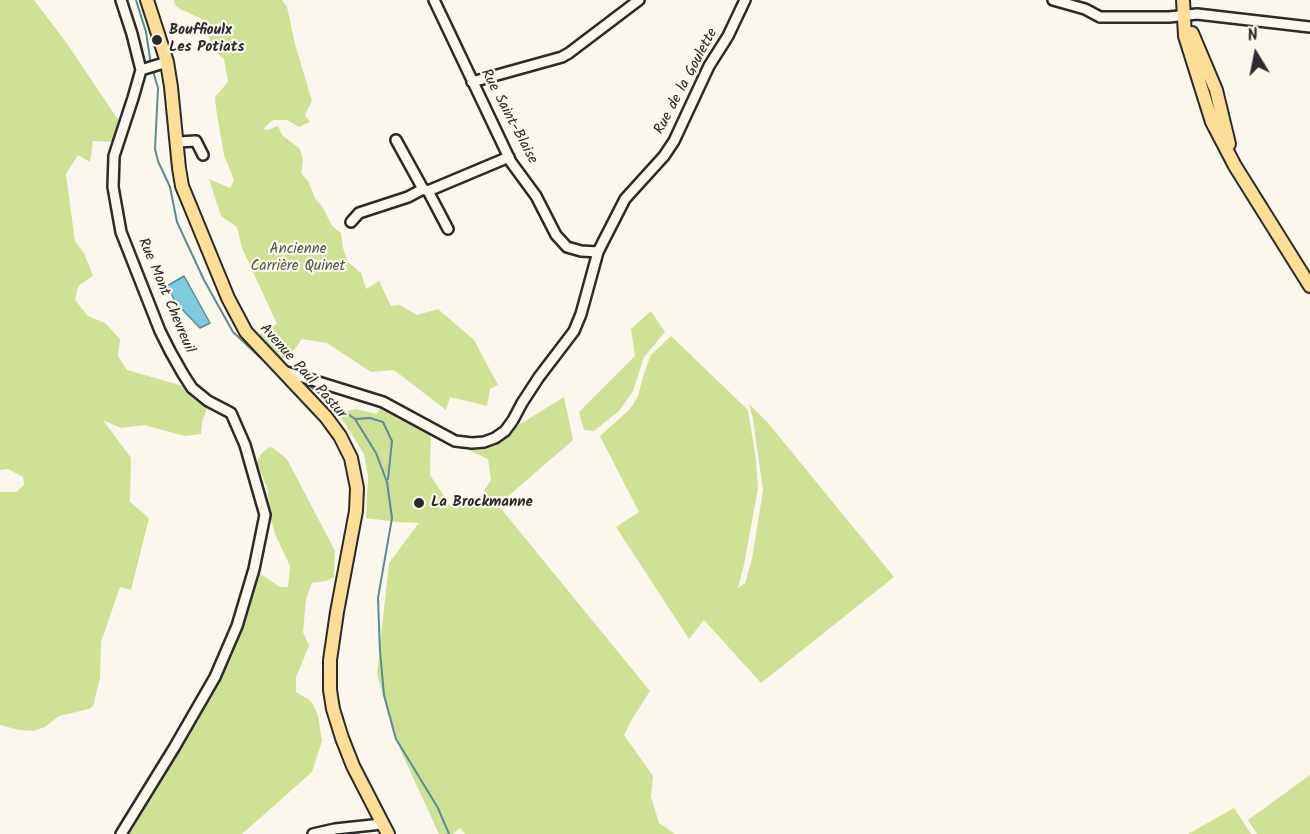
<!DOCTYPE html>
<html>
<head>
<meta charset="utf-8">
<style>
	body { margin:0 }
	#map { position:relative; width:1310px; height:834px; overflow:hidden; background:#fbf7ec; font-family:Kalam,sans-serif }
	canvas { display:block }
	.north { position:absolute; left:1226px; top:24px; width:60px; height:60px; -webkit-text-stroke:4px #fbf7ec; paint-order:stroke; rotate:350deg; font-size:16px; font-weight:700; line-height:24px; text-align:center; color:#2b2b2b }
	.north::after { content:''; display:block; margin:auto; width:21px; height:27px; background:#2b2b2b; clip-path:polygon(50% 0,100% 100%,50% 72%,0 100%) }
</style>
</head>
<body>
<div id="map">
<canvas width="1310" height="834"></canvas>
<div class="north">N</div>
</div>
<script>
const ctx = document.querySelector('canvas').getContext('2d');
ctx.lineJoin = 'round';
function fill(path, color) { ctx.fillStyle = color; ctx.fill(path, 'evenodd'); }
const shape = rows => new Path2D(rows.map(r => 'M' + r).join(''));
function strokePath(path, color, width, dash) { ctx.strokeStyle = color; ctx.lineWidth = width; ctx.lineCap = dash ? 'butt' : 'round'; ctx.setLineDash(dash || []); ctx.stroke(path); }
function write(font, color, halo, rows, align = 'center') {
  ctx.font = font + ' Kalam,sans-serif'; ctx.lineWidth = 4.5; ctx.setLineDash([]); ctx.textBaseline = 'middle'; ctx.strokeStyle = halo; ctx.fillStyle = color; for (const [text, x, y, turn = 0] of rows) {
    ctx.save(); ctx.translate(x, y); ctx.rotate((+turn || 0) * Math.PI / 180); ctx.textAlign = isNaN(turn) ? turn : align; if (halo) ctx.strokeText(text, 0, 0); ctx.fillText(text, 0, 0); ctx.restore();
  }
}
fill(shape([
	[0,0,34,0,68,45,119,121,115,142,93,141,90,162,78,155,66,174,75,242,84,253,93,276,78,286,75,300,88,316,105,323,120,339,118,356,127,370,183,386,207,409,202,422,201,434,185,436,144,425,121,428,103,420,131,458,130,502,149,518,131,590,120,587,101,642,100,678,93,706,89,709,59,716,45,727,33,731,19,730,0,725,0,492,16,492,24,485,23,477,8,469,0,470],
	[174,0,282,0,287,7,295,44,312,101,305,115,310,122,299,127,287,120,273,120,263,129,268,130,278,126,282,135,300,149,303,161,301,173,308,181,315,198,323,208,332,226,341,233,343,248,348,262,361,273,366,289,379,281,391,306,400,305,417,315,438,309,474,340,498,385,490,389,487,406,450,397,446,410,394,370,371,372,327,343,302,339,287,360,272,354,258,335,277,324,242,248,237,227,221,216,209,179,230,188,234,180,224,155,216,108,215,97,228,82,224,59,214,51,202,19,180,9,175,5],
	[651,311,665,332,644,357,633,391,619,411,594,431,584,430,579,412,635,356,631,329],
	[671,336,748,410,756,461,758,488,744,565,738,588,745,583,752,559,763,490,753,419,749,404,768,423,894,577,761,683,704,620,689,639,616,527,639,512,600,436,630,409,638,396,645,370,651,355],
	[564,397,573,440,498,505,650,691,631,721,624,735,653,776,651,797,659,823,675,834,465,834,460,828,453,834,439,834,394,736,377,674,389,563,419,523,397,522,366,518,368,477,364,454,346,425,336,413,356,409,377,414,383,402,431,428,430,475,451,507,464,498,481,496,491,480,488,459,468,450,498,442,517,426],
	[272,447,287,459,335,551,334,577,326,581,312,583,306,599,303,632,309,646,296,677,296,692,308,699,313,704,318,716,322,741,312,772,242,834,129,834,225,666,258,572,280,587,288,587,290,566,275,534,269,512,268,490,257,463,260,455,268,448],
	[1310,775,1310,834,1257,834,1248,820],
	[1234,808,1251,834,1188,834]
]), '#cfe195');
const water = shape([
	[184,276,210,323,200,328,176,303,167,286,184,276]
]);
fill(water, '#7dcbdc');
strokePath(water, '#5c8b95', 1.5);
strokePath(shape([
	[136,0,146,32,151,65],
	[153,71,158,88,155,149,158,161,170,187,177,222,204,280,233,332,266,363],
	[305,383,355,419,376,453,387,482,392,518,378,598,380,651,384,695,396,739,438,808,449,834],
	[355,419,370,418,383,422,392,441,388,479]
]), '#5c8b95', 2);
const minor = shape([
	[434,0,511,162,536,196,556,235,567,247,581,251,598,252],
	[1053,0,1085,9,1100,17,1169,17,1197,14,1310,27],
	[141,70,167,62],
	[472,82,562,57,569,53,639,0],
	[396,140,423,189],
	[177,142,196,141,203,155],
	[423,189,428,191,509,157],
	[428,191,448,229],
	[351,222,359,213,408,197,423,189],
	[283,371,383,402,455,441,472,443,484,442,495,438,505,431,513,420,522,403,539,377,574,331,581,314,598,252,602,244,625,199,664,156,674,141,709,66,728,36,745,0],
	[121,834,174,748,215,677,237,626,254,569,265,515,245,445,231,413,208,401,192,388,183,374,170,351,160,331,121,232,113,187,114,156,133,98,141,70,132,34,121,0],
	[313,834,335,829,382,824]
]);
const major = shape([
	[147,0,167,62,171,87,179,168,182,186,228,298,246,332,326,417,340,436,351,458,357,488,356,511,337,612,330,660,330,690,333,709,342,738,353,766,388,834],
	[1183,0,1185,36,1212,122,1235,166,1310,286],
	[1192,33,1216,90,1229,144]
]);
strokePath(minor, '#2b2b2b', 14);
strokePath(major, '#2b2b2b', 16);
strokePath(minor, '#fbf7ec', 9);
strokePath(major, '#fcde96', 12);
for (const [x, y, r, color] of [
	[157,40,6,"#2b2b2b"],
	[419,503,6,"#2b2b2b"]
]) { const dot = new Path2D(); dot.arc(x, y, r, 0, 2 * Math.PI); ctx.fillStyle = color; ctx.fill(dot); strokePath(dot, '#fbf7ec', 2); }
write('bold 15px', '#2b2b2b', '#fbf7ec', [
	["Bouffioulx",169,31],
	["Les Potiats",169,48],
	["La Brockmanne",431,503]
], 'left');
write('15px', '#2b2b2b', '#fbf7ec', [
	["Rue de la Goulette",687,82,-62],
	["Rue Saint-Blaise",508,117,62],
	["Rue Mont Chevreuil",165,296,67],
	["Avenue Paul Pastur",302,372,48]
]);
write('15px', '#545846', '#fbf7ec', [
	["Ancienne",298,250],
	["Carrière Quinet",298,267]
]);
</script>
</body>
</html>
